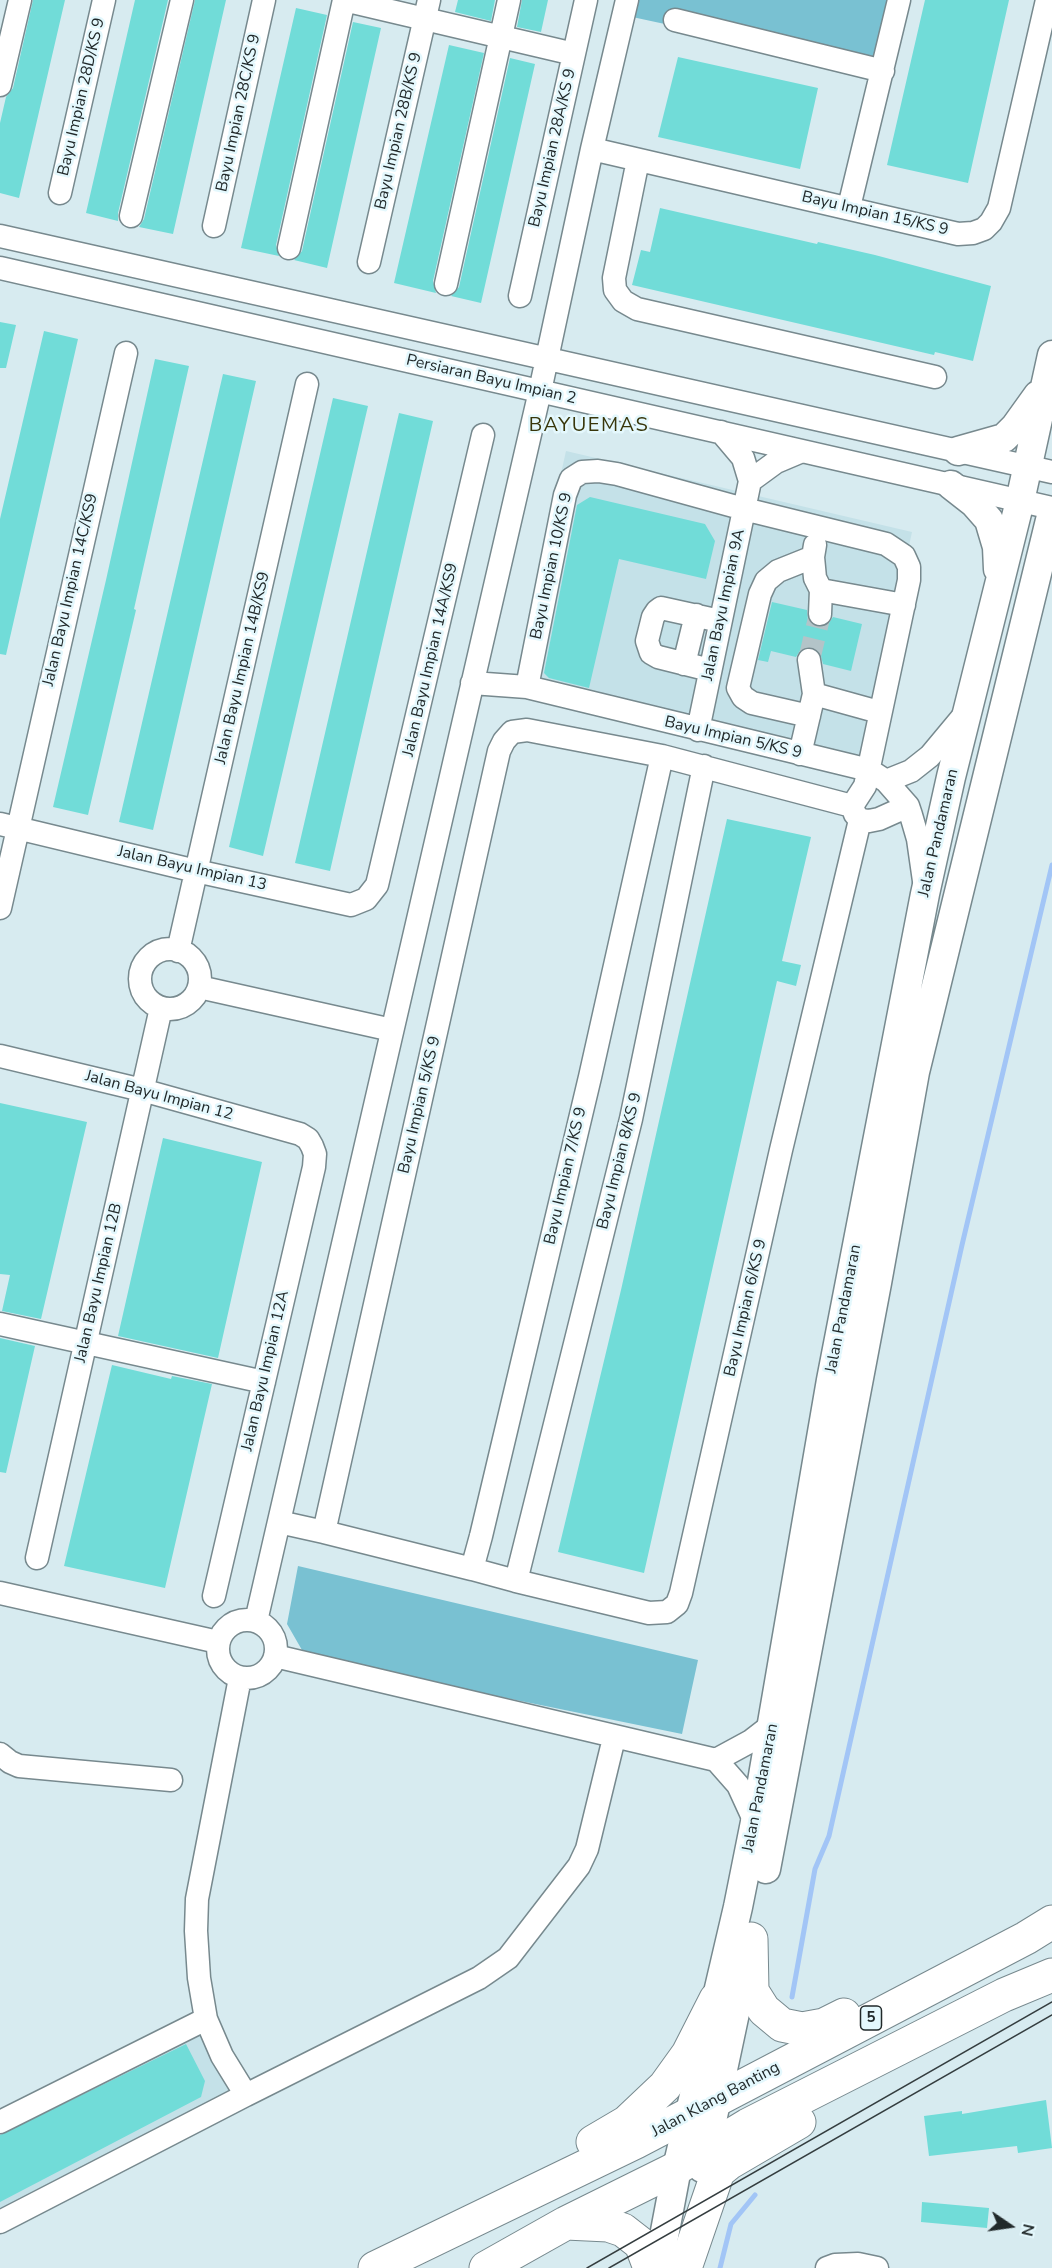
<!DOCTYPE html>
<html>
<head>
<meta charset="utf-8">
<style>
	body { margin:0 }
	#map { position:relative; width:1052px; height:2268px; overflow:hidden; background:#d7ebf0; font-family:"Nunito Sans",sans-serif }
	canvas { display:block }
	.north { position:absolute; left:980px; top:2196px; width:60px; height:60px; -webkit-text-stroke:4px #e4f8fd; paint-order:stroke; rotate:103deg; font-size:16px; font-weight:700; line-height:24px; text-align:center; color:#21292a }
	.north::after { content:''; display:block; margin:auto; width:21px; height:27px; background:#21292a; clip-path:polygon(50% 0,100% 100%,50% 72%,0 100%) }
</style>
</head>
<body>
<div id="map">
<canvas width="1052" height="2268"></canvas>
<div class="north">N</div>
</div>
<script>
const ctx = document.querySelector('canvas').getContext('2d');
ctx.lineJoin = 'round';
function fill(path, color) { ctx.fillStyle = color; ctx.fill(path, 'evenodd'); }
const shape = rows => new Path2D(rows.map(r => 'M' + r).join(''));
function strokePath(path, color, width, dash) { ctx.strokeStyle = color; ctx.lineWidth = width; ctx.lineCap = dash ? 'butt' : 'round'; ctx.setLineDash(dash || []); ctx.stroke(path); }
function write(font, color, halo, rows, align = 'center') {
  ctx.font = font + ' "Nunito Sans",sans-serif'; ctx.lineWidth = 5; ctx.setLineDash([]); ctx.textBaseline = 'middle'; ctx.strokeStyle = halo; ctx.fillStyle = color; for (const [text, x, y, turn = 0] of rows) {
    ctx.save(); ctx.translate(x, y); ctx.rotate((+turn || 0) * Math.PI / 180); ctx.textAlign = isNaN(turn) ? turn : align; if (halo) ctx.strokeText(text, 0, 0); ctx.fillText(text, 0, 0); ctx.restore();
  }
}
fill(shape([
	[566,451,912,532,863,756,516,676],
	[198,2028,231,2095,0,2215,0,2127]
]), '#c4e1e8');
fill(shape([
	[627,0,899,0,883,71,623,15],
	[298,1566,698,1660,682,1734,306,1657,287,1624]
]), '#79c1d2');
strokePath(shape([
	[792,1997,815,1869,829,1836,962,1245,1052,865],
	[720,2268,731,2224,755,2195]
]), '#a2c5f6', 5);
fill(shape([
	[33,0,65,0,19,198,0,193,0,123,6,97,13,88],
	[135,0,168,0,118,213,118,221,86,213],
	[195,0,226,0,173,234,139,227,144,219],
	[458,0,495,0,491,21,455,12],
	[522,0,548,0,541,32,517,27],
	[925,0,1009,0,968,183,887,165],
	[296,8,327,15,276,245,279,256,241,248],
	[353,22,381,28,327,268,294,260,302,251],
	[449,45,484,53,433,281,436,293,394,283],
	[678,57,818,88,800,169,658,137],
	[510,58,535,64,481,303,451,296,459,287],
	[660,208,817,244,818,242,875,255,991,286,973,361,935,352,934,355,632,285,641,250,650,252],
	[0,322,16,325,6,368,0,368],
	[44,331,78,339,6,655,0,654,0,519],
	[155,359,189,366,143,569,134,609,136,610,88,815,53,807,106,580],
	[223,374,256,381,153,830,119,822],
	[333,398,368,406,263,856,229,847],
	[399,413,433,421,330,871,295,863],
	[590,497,705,524,715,541,706,579,619,559,589,688,549,678,544,673,577,505],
	[772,602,807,610,808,621,819,627,827,626,833,617,862,624,851,671,823,664,820,652,813,647,801,649,796,657,771,651,768,662,758,660],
	[727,819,811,837,782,961,801,965,796,986,777,981,644,1573,558,1552,621,1290],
	[0,1103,87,1122,41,1319,2,1311,10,1275,0,1274],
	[163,1138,262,1162,218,1358,118,1336],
	[0,1338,35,1346,6,1473,0,1472],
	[112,1365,171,1379,172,1376,212,1384,165,1588,64,1566],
	[186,2044,205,2081,201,2097,0,2202,0,2135],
	[1046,2100,1052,2148,1018,2153,1017,2146,929,2156,924,2116,962,2111,962,2114],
	[922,2202,989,2208,987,2228,921,2222]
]), '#71dcd8');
strokePath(shape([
	[809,660,820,614]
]), '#b3c4c8', 22, [22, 11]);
const minor = shape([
	[344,0,574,54],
	[675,20,883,71],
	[0,85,20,0],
	[592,149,958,234,973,233,984,229,991,222,999,208,1047,0],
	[638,160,614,278,615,290,623,301,637,309,935,377],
	[60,193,104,0],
	[849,207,899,0],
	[131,216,182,0],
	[214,226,264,0],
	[0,236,1052,472],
	[289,248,344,0],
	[369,262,429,0],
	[0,268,1052,508],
	[446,284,509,0],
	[520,296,586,0],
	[721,432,743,458,750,481,776,462,802,451],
	[815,545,813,557,815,578,821,590,904,605],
	[820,614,821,590],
	[684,664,696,615],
	[710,670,658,657,651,653,647,641,653,617,657,611,661,608,720,621],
	[472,683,527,687,869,770,886,781],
	[527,687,565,495,571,479,582,472,598,471,617,474,744,509,886,544,904,556,909,567,909,580,865,786,852,806],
	[814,694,879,712],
	[809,716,752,703,743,697,738,688,760,594,766,581,778,571,813,557],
	[698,730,750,481],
	[800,754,814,694,809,660],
	[662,756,590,1077,481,1536,472,1569,324,1532,499,751,504,741,512,732,527,730,662,756,852,806,855,814,860,820,869,821,879,819,908,806],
	[704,766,631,1119,516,1581,649,1613,667,1612,677,1604,681,1593,781,1150,860,820],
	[0,824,196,871,351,905,366,899,377,885,483,435],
	[924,881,918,839,911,815,908,806,886,781,911,771,930,756,965,714],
	[0,908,126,353],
	'140 979a30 30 0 1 1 60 0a30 30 0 1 1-60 0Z',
	[178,951,307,384],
	[199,987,392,1030],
	[0,1056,142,1090,300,1134,308,1139,312,1146,315,1154,314,1167,214,1596],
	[0,1324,264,1382],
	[279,1522,324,1532],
	[37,1558,161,1008],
	[472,1569,516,1581],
	[0,1593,218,1642],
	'218 1649a29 29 0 1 1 58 0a29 29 0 1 1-58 0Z',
	[256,1621,540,391,592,149,627,0],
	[275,1656,716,1760,738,1785,755,1822],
	[240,1678,197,1899,196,1931,199,1978,206,2019,222,2056,246,2095,479,1978,508,1958,579,1866,587,1849,614,1738],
	[0,1754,10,1762,19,1766,171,1780],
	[716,1760,751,1741,773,1724],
	[0,2122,206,2019],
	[0,2222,246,2095],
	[827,2268,835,2265,858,2264,877,2268]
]);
const major = shape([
	[958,451,1004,438,1015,427,1038,395],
	[951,485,974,503,989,520,997,547,998,569],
	[766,1869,877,1283,915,1072,1052,512],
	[702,2168,746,1961],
	[658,2268,677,2168,738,1907,755,1822,831,1380,925,894,951,777,1020,501,1052,355]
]);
const highway = shape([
	[751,1939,752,1991,764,2010,782,2025,802,2029,824,2025,844,2015],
	[593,2142,627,2122,665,2086,688,2054,716,1999],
	[566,2223,608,2225,623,2230,641,2244,650,2268],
	[375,2268,636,2142,1026,1938,1052,1922],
	[486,2268,566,2223,677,2168,748,2125,1004,1995,1052,1975],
	[685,2268,718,2172,729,2163,799,2122]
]);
strokePath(minor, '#77898e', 25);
strokePath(major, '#77898e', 31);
strokePath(highway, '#77898e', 35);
strokePath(minor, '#fff', 22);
strokePath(major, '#fff', 28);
strokePath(highway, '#fff', 33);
strokePath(shape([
	[587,2268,1052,2002],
	[609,2268,1052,2015]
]), '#343d3f', 1.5);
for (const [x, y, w] of [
	[871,2018,21]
]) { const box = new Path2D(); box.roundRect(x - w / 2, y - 12, w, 24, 4.5); ctx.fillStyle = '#e4f8fd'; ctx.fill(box); strokePath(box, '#21292a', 1.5); }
write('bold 15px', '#21292a', null, [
	["5",871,2018]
]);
write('16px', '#21292a', '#e4f8fd', [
	["Bayu Impian 28D/KS 9",82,97,-77],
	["Bayu Impian 28C/KS 9",239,113,-78],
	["Bayu Impian 28B/KS 9",399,131,-77],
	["Bayu Impian 28A/KS 9",553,148,-77],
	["Bayu Impian 15/KS 9",875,214,13],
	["Persiaran Bayu Impian 2",491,380,13],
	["Bayu Impian 10/KS 9",552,566,-78],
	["Jalan Bayu Impian 14C/KS9",71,590,-77],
	["Jalan Bayu Impian 9A",724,605,-78],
	["Jalan Bayu Impian 14A/KS9",431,660,-77],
	["Jalan Bayu Impian 14B/KS9",243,668,-77],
	["Bayu Impian 5/KS 9",733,738,13],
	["Jalan Pandamaran",939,833,-77],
	["Jalan Bayu Impian 13",192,869,13],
	["Jalan Bayu Impian 12",159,1096,15],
	["Bayu Impian 5/KS 9",420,1105,-77],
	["Bayu Impian 8/KS 9",620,1161,-76],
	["Bayu Impian 7/KS 9",566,1176,-77],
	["Jalan Bayu Impian 12B",99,1283,-77],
	["Bayu Impian 6/KS 9",746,1308,-77],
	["Jalan Pandamaran",844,1309,-79],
	["Jalan Bayu Impian 12A",266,1371,-77],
	["Jalan Pandamaran",761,1788,-79],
	["Jalan Klang Banting",716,2100,-28]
]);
ctx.letterSpacing = '1.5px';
write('20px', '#38360b', '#e4f8fd', [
	["BAYUEMAS",589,426]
]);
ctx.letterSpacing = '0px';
</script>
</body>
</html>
